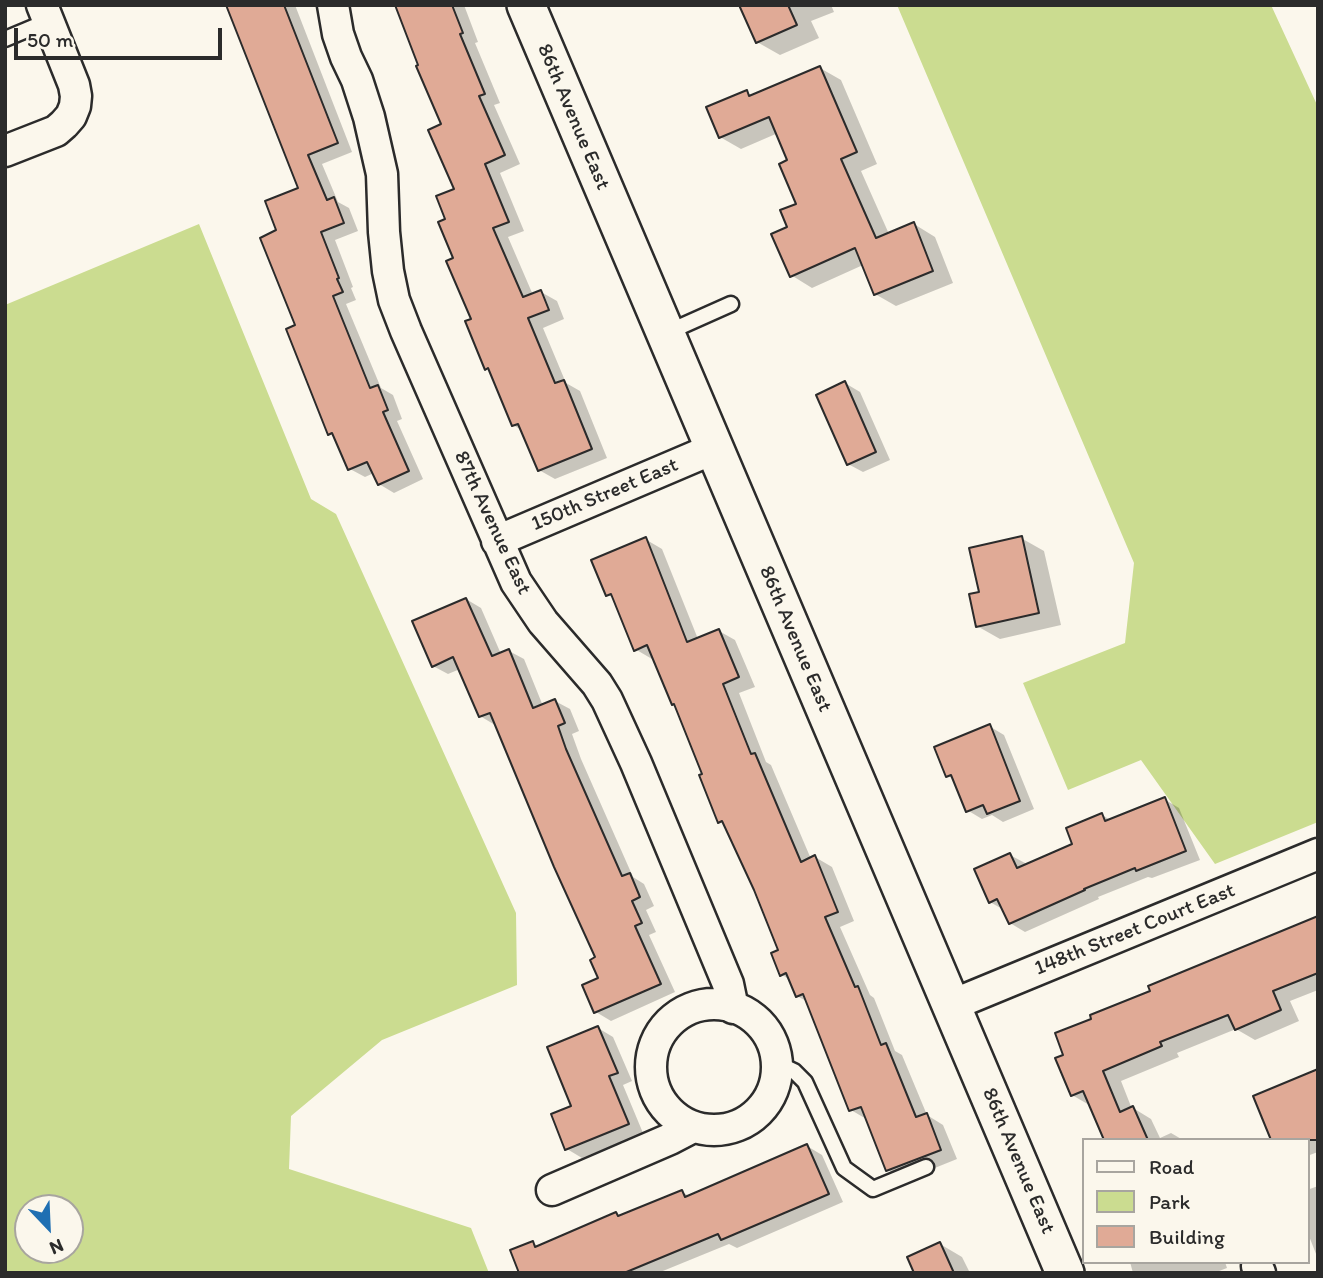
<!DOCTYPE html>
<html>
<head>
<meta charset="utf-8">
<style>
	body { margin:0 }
	#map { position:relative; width:1323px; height:1278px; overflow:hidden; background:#fbf7ec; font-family:Itim,sans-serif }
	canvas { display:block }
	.frame { position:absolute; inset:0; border:7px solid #2b2b2b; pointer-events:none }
	.legend { position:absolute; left:1082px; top:1138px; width:228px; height:126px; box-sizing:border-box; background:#fbf7ec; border:2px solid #a8a59f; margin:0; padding:9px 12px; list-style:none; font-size:21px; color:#2b2b2b }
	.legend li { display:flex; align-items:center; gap:14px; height:35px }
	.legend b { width:35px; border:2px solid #a8a59f }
	.north { position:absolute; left:14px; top:1194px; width:70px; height:70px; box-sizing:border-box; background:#fbf7ec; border:2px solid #a8a59f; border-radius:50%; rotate:157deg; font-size:19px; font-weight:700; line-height:28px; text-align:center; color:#2b2b2b }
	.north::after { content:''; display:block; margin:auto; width:24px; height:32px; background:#1f6fb2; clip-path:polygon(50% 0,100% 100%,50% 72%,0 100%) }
	.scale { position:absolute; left:14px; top:28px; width:208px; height:32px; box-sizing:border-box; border:4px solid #2b2b2b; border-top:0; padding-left:9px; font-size:21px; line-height:24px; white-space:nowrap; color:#2b2b2b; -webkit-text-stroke:5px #fbf7ec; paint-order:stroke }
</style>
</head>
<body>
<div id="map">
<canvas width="1323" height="1278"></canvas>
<div class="frame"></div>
<ul class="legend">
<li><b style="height:9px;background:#fbf7ec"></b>Road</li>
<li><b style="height:19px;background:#cbdc90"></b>Park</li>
<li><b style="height:19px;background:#e0aa96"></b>Building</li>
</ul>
<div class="north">N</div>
<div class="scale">50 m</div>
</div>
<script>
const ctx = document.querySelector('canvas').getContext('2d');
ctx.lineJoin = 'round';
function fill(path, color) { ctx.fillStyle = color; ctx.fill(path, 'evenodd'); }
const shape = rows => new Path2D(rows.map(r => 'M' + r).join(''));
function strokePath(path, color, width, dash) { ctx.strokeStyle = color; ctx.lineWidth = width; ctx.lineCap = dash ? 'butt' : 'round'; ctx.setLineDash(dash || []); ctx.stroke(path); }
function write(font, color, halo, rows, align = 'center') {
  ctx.font = font + ' Itim,sans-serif'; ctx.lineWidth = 7; ctx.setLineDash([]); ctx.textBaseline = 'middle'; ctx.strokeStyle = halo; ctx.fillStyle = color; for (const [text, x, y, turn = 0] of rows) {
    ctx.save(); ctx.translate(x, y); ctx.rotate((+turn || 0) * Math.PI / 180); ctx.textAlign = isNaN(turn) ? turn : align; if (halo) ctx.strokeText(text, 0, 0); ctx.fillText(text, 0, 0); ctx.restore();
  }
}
fill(shape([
	[897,5,1271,5,1318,107,1318,822,1215,864,1141,760,1068,790,1023,683,1125,643,1134,563],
	[199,224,311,499,336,514,516,913,517,985,382,1040,291,1116,289,1169,471,1228,489,1273,5,1273,5,305],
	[70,1208,70,1250,28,1250,28,1208]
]), '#cbdc90');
fill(shape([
	[228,5,295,5,352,152,322,164,338,202,349,208,358,231,335,240,353,287,351,288,356,300,346,304,381,388,393,395,402,419,397,421,423,479,394,493,379,484,374,473,365,477,350,469,336,437,330,433,298,326,279,231,300,189],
	[399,5,464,5,478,42,475,43,500,103,494,105,520,164,500,173,524,231,508,237,533,295,541,292,557,301,564,319,543,328,566,383,580,391,607,458,555,479,539,470,523,431,513,425,491,371,486,368,456,259,456,190,443,125],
	[741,5,831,5,834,12,811,21,819,38,780,55,757,42],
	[820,68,841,80,877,164,861,171,889,234,914,224,935,237,953,283,896,306,875,294,863,265,812,288,791,275,790,228,798,205,789,161,778,133,741,149,720,137,746,92,754,96],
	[845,383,860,392,890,460,863,472,848,464],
	[1021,538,1044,551,1061,625,1000,639,977,626,981,593],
	[645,539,662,549,698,639,719,631,735,640,755,687,739,693,766,762,771,765,811,859,815,857,832,867,854,921,840,927,870,995,874,998,895,1051,902,1055,927,1115,943,1125,957,1159,905,1180,888,1170,868,1120,851,1110,808,1002,797,996,790,980,781,974,780,951,755,889,726,825,719,821,704,775,655,658,652,659,635,649,614,598,608,595],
	[466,599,481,608,501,654,509,651,524,659,543,706,555,701,570,709,579,731,572,734,581,759,633,877,644,884,654,906,646,910,656,932,649,935,675,992,611,1021,596,1012,600,979,598,958,495,725,480,716,460,669,448,674,433,666],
	[989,726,1004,735,1034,809,1003,822,992,815,982,819,967,810,955,780,947,775],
	[1164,799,1179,808,1200,860,1152,878,1148,877,1098,897,1099,899,1025,932,1010,923,1004,910,990,902,1010,855,1025,863,1026,866,1074,844,1102,815,1112,821],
	[1318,921,1318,990,1290,1001,1299,1021,1255,1040,1236,1029,1177,1053,1179,1057,1121,1081,1132,1109,1133,1108,1151,1119,1160,1138,1171,1133,1183,1140,1106,1140,1091,1106,1072,1095,1058,1059],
	[598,1028,613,1037,632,1081,623,1085,643,1133,582,1158,567,1149,574,1107],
	[1318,1074,1318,1152,1307,1156,1307,1140],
	[807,1146,822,1155,843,1202,737,1248,729,1244,658,1273,521,1273,533,1243,540,1247,616,1214,622,1217,682,1192,689,1196],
	[1318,1186,1318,1259,1307,1231,1307,1190],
	[940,1244,962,1257,970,1273,916,1273],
	[1130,1262,1225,1262,1227,1268,1214,1273,1133,1273]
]), '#0003');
const building = shape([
	[226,5,284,5,338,143,308,155,327,200,334,197,344,223,321,232,339,278,337,279,343,292,333,296,370,388,378,385,388,410,383,412,409,471,378,485,367,462,348,470,332,433,328,435,286,329,295,325,260,238,276,230,265,201,298,188,226,5],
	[395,5,452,5,463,33,460,34,485,94,479,96,505,155,485,164,509,222,493,228,523,297,541,290,549,310,528,318,555,383,564,380,592,449,538,471,518,424,512,426,488,368,485,370,465,321,471,319,446,261,453,258,438,222,445,219,436,196,454,189,428,130,441,124,416,66,418,65,395,5],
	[739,5,788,5,797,25,756,43,739,5],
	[820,66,857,152,841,159,876,238,914,222,933,271,874,295,855,248,790,277,771,234,787,227,780,210,796,204,779,164,787,160,769,117,719,138,706,107,747,90,749,96,820,66],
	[845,381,876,452,847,465,816,395,845,381],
	[1022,536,1039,613,976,627,969,594,979,592,969,548,1022,536],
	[646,537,687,642,719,629,739,677,723,684,751,754,755,753,801,862,815,855,838,912,825,917,855,987,858,986,881,1045,886,1043,916,1117,927,1113,941,1150,886,1171,861,1107,849,1111,803,994,796,997,786,973,780,976,771,953,778,950,754,890,722,821,718,823,699,775,702,774,674,704,672,705,647,645,634,651,611,594,606,596,591,560,646,537],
	[466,598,492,656,509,649,533,708,555,699,565,723,558,726,566,749,622,876,630,873,640,897,632,901,642,923,635,926,661,984,594,1013,582,985,598,978,590,960,595,957,554,867,490,713,479,717,453,657,432,667,412,621,466,598],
	[990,724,1020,801,987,814,983,805,966,812,951,775,946,777,934,747,990,724],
	[1165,797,1186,851,1136,871,1135,868,1084,889,1085,890,1009,924,997,899,989,903,974,869,1010,853,1017,868,1072,844,1066,828,1102,813,1105,821,1165,797],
	[1318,916,1318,973,1273,991,1281,1010,1235,1030,1228,1015,1160,1042,1162,1046,1103,1071,1120,1112,1133,1106,1148,1140,1104,1140,1083,1091,1071,1096,1055,1058,1063,1055,1055,1033,1091,1019,1090,1015,1150,991,1148,986,1318,916],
	[598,1026,618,1073,609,1076,629,1124,565,1150,551,1114,571,1106,547,1047,598,1026],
	[1318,1069,1318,1140,1271,1140,1253,1096,1318,1069],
	[807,1144,829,1194,721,1240,718,1234,624,1273,519,1273,510,1250,533,1241,535,1247,616,1212,618,1216,682,1190,685,1197,807,1144],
	[940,1242,954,1273,914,1273,907,1257,940,1242]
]);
fill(building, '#e0aa96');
strokePath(building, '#2b2b2b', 2);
const service = shape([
	[5,39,48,21],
	[666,333,731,304],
	[777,1063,794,1071,805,1082,844,1168,873,1189,926,1167]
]);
const minor = shape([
	[333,5,338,34,346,57,357,80,369,117,382,174,384,232,388,271,394,300,406,331,516,582,543,622,597,684,607,700,636,763,728,984,733,1008],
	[5,151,56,131,64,124,71,116,75,106,76,96,74,85,42,5],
	[497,541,713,449],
	'651 1067a63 63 0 1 1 126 0a63 63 0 1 1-126 0Z',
	[952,1005,1318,854],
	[552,1190,670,1139,693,1127],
	[1257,1266,1260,1273]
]);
const tertiary = shape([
	[526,5,1065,1273]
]);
strokePath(service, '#2b2b2b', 19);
strokePath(minor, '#2b2b2b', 35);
strokePath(tertiary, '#2b2b2b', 42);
strokePath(service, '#fbf7ec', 14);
strokePath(minor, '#fbf7ec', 30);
strokePath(tertiary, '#fbf7ec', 37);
write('21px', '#2b2b2b', '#fbf7ec', [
	["86th Avenue East",573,117,67],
	["150th Street East",605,495,-23],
	["87th Avenue East",492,523,65],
	["86th Avenue East",795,639,67],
	["148th Street Court East",1135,930,-22],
	["86th Avenue East",1018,1161,67]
]);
</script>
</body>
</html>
